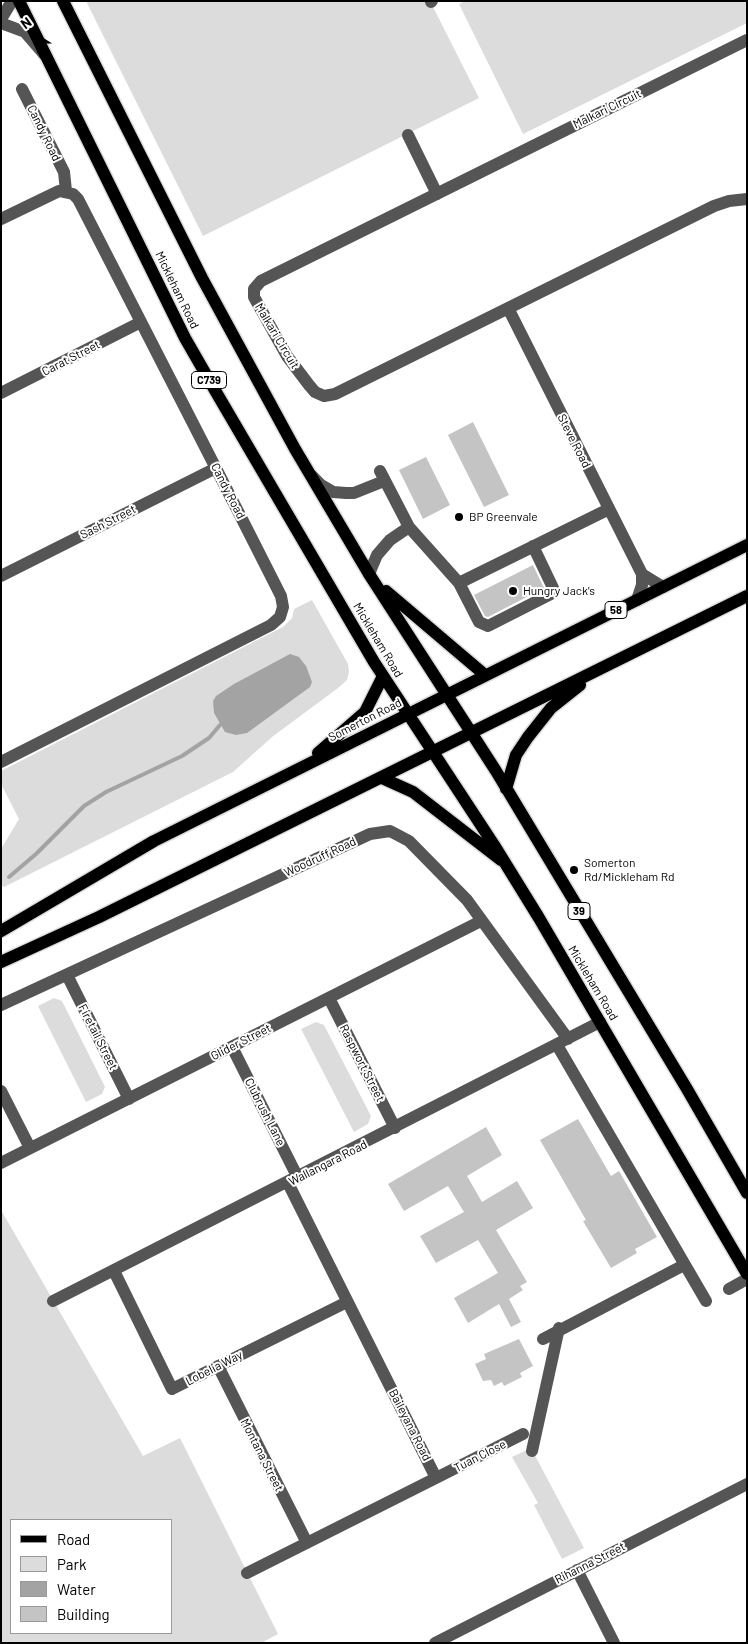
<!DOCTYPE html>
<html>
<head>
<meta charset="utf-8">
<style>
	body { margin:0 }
	#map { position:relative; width:748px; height:1644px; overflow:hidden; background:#fff; font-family:Barlow,sans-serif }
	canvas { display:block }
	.frame { position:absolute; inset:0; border:2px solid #000; pointer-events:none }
	.legend { position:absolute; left:10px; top:1519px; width:162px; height:115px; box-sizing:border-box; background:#fff; border:1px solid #999; margin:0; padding:6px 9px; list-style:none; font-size:15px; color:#000 }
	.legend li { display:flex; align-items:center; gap:10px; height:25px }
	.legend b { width:25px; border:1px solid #999 }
	.north { position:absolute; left:10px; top:10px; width:50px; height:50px; -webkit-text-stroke:4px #fff; paint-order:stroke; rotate:324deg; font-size:14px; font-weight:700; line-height:20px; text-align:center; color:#000 }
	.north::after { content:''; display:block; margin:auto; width:18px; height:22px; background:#000; clip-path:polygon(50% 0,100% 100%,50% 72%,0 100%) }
</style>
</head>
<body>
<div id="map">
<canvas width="748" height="1644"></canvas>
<div class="frame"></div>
<ul class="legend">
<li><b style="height:6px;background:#000"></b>Road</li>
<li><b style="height:14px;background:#dcdcdc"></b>Park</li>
<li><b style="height:14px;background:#a3a3a3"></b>Water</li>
<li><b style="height:14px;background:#c4c4c4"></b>Building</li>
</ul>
<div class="north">N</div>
</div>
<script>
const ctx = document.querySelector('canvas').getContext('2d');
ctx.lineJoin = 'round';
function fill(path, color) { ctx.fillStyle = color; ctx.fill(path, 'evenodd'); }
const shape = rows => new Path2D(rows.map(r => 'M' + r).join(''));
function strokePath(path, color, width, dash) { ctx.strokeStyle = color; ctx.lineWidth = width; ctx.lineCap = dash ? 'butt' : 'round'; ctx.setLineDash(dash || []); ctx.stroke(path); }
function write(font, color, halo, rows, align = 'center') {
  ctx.font = font + ' Barlow,sans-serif'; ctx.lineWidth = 4; ctx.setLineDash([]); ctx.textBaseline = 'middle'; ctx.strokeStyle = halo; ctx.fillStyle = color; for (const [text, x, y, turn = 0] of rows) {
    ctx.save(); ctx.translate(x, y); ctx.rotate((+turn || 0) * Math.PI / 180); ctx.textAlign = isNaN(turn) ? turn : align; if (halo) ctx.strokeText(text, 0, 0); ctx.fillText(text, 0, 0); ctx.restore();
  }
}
fill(shape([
	[86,1,430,1,479,98,203,236],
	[465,1,747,1,747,23,523,134,459,4],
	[312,600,348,664,349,672,347,680,338,688,272,737,233,772,4,887,1,884,1,849,19,819,1,784,1,771,283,627,292,618,294,609],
	[54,998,62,1001,105,1087,102,1094,86,1102,38,1006],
	[316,1022,324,1025,371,1116,368,1124,354,1132,301,1029],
	[1,1210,143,1456,180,1438,278,1634,261,1643,1,1643],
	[11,1520,171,1520,171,1633,11,1633],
	[531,1448,584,1548,562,1559,534,1505,538,1503,512,1457]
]), '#dcdcdc');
fill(shape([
	[290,654,299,657,306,666,312,682,310,687,247,733,236,735,225,732,214,713,213,701,216,696,234,684]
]), '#a3a3a3');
strokePath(shape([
	[9,877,36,854,84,806,106,792,182,756,209,738,220,725]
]), '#a3a3a3', 4);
fill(shape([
	[473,422,509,495,484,507,448,435],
	[426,457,450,505,423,519,399,470],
	[533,565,544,588,488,617,485,616,474,595],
	[578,1119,611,1176,619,1171,657,1237,635,1249,637,1253,611,1268,583,1221,586,1220,540,1140],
	[486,1127,502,1155,467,1176,482,1202,517,1181,533,1208,496,1230,527,1282,520,1286,523,1290,509,1299,521,1322,511,1327,499,1304,468,1323,454,1298,498,1273,478,1240,436,1263,420,1236,464,1212,448,1186,404,1211,388,1184],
	[519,1339,533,1366,520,1373,522,1377,504,1386,502,1382,494,1386,491,1380,483,1381,475,1364,486,1359,484,1354]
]), '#c4c4c4');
const major = shape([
	[19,1,185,338,216,392,374,662,494,845,539,918,747,1274],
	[63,1,202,278,295,449,369,574,496,771,687,1089,747,1193],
	[386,591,485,675],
	[318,753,365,712,383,676],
	[382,778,413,792,501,860],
	[506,789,516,755,528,737,551,708,580,685],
	[1,931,154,841,747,545],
	[1,962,99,917,747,596]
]);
strokePath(major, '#dbdbdb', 15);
strokePath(shape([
	[431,2,432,1],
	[1,19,12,1],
	[1,23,25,32,44,54],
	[747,40,261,281,254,289,254,297,287,356,309,385,315,392,324,396,335,394,714,206,729,201,747,199],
	[22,89,64,172,66,191],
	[408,135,437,194],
	[1,219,59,191,73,194,78,199,245,525,281,596,283,607,280,617,271,625,1,762],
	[508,308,642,574,663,587],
	[1,393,141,322],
	[380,471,409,527,459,583,609,509],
	[312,476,321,485,333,492,346,493,354,493,384,481],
	[369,574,377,555,390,540,409,527],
	[1,576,216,468],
	[459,583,479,622,488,626,551,594,554,590,533,546],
	[637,600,642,585,642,574],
	[67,975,129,1099],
	[329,998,395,1128],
	[1,1005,370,834,390,831,409,841,467,900,568,1039],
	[557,1045,706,1301],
	[232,1047,298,1178],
	[1,1091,30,1148],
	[1,1163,481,921],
	[114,1271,172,1389,347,1302],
	[729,1289,747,1279],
	[53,1301,600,1022],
	[543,1339,684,1265],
	[218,1366,307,1543],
	[532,1451,559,1328],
	[436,1478,523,1434],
	[577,1570,614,1643],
	[247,1573,436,1478,288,1183],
	[435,1643,747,1484]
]), '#555', 12);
strokePath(major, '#000', 12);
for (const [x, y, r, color] of [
	[459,517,5,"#000"],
	[513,591,5,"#000"],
	[574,870,5,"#000"]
]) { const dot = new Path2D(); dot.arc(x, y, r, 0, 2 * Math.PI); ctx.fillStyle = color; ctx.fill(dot); strokePath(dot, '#fff', 2); }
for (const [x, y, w] of [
	[209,380,35],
	[616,610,22],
	[579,911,22]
]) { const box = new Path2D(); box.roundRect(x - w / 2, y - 8.5, w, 17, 4); ctx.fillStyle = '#fff'; ctx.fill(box); strokePath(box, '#000', 1); }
write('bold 11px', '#000', null, [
	["C739",209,380],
	["58",616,610],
	["39",579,911]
]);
write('12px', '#000', '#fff', [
	["Malkari Circuit",607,109,-26],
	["Candy Road",44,133,64],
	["Mickleham Road",177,290,64],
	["Malkari Circuit",277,336,59],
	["Carat Street",71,358,-27],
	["Steve Road",574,441,63],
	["Candy Road",228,491,63],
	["Sash Street",108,522,-27],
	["Mickleham Road",378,640,59],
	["Somerton Road",365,720,-27],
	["Woodruff Road",320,857,-25],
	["Mickleham Road",593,983,59],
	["Firetail Street",98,1037,63],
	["Glider Street",241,1042,-27],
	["Raspwort Street",362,1063,63],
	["Clubrush Lane",265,1112,63],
	["Wallangara Road",328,1163,-27],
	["Lobelia Way",214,1368,-27],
	["Baileyana Road",410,1425,63],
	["Montana Street",262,1455,63],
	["Tuan Close",480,1456,-27],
	["Rihanna Street",590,1563,-27]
]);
write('12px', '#000', '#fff', [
	["BP Greenvale",469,517],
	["Hungry Jack's",523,591],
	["Somerton",584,863],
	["Rd/Mickleham Rd",584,877]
], 'left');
</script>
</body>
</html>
